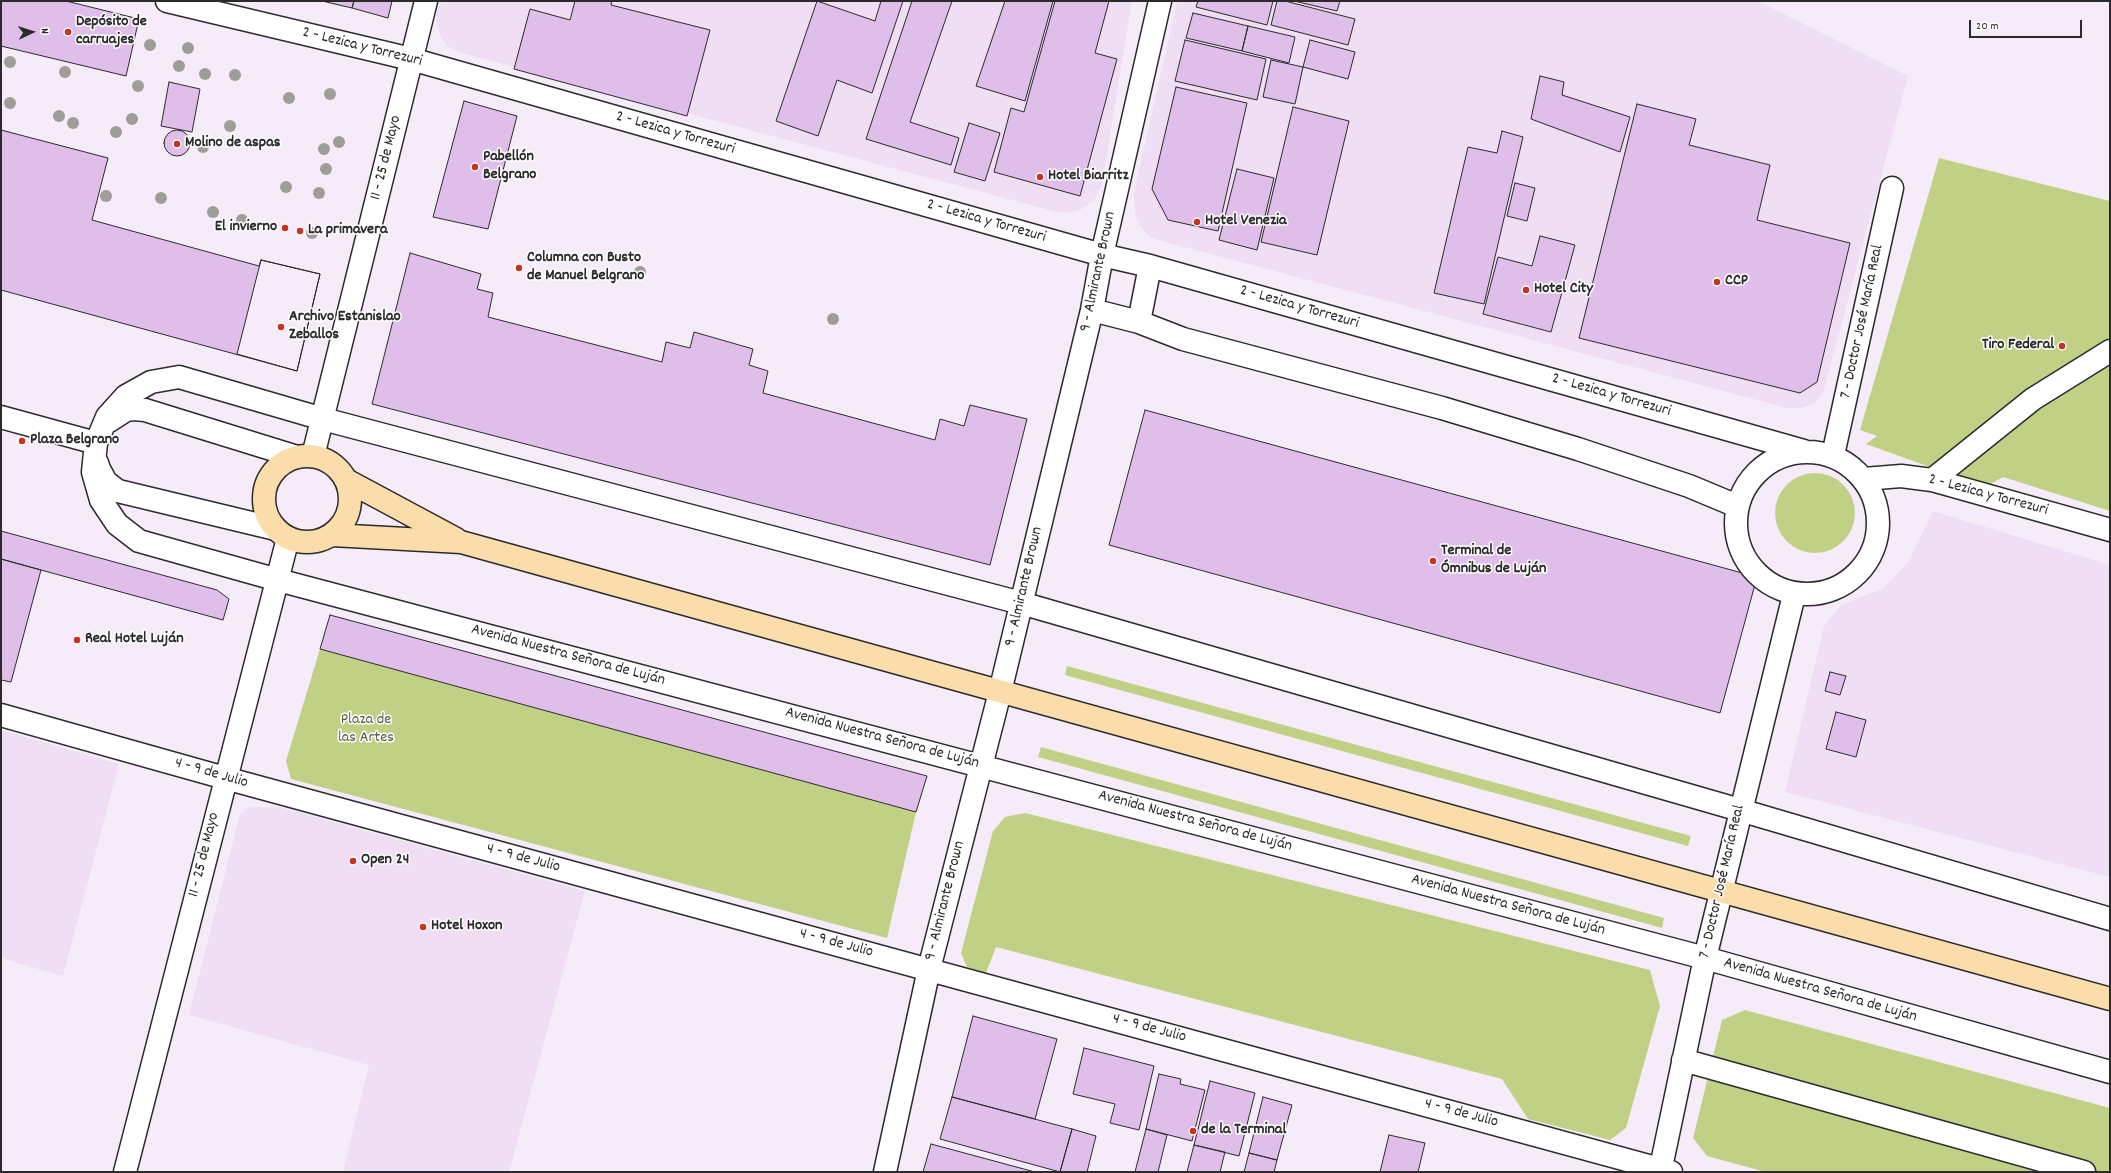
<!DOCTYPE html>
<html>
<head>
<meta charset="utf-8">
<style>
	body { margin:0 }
	#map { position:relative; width:2111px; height:1173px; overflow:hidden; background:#f6ecf9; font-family:Dekko,sans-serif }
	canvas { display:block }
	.frame { position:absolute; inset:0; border:2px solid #2b2b2b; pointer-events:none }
	.north { position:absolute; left:12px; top:12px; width:40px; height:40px; -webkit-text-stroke:3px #fff; paint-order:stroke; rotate:86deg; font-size:11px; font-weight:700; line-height:16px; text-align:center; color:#2b2b2b }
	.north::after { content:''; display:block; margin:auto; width:14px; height:18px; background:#2b2b2b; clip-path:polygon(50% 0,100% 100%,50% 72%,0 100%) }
	.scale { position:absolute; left:1969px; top:20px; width:113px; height:18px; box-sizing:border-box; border:2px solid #2b2b2b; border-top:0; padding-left:5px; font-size:12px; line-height:14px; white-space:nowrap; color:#2b2b2b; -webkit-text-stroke:3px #fff; paint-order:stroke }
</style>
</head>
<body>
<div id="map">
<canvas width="2111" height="1173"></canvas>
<div class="frame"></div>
<div class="north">N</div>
<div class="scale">20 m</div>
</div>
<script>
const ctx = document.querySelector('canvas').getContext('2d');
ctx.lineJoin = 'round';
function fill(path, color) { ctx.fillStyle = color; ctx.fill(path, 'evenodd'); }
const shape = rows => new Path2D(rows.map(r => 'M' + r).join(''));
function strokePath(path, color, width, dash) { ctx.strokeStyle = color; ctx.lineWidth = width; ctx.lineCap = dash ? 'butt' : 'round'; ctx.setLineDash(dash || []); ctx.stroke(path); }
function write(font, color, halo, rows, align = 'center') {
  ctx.font = font + ' Dekko,sans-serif'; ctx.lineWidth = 3; ctx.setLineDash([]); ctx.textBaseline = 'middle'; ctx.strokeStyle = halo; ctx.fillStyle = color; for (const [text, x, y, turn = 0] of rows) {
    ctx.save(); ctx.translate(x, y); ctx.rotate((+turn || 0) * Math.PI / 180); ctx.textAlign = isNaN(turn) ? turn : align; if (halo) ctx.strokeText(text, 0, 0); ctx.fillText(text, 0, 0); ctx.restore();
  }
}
fill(shape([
	[441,1,1132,1,1102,184,1095,199,1082,209,1068,213,1057,212,458,52,447,46,440,35,436,16],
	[1177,1,1758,1,1908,76,1823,393,1816,402,1810,405,1801,408,1787,408,1151,238,1140,226,1135,213,1134,193],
	[1933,511,2110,565,2110,877,1785,792,1824,626,1841,605,1884,588,1908,562],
	[1,730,119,764,63,976,1,958],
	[250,807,279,807,585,891,509,1172,343,1172,369,1065,189,1015,240,814]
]), '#efdef4');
fill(shape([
	[1939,158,2110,201,2110,511,2003,477,1985,487,1866,444,1877,436,1860,430],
	'1775 513a40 40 0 1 1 80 0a40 40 0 1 1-80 0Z',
	[320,649,916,812,887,938,291,779,286,761],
	[1067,666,1691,836,1688,846,1065,675],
	[1041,747,1664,918,1662,928,1038,757],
	[1025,813,1650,970,1660,1006,1626,1128,1610,1140,1528,1119,1502,1079,996,947,986,973,967,967,961,953,993,831,1005,817],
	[1745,1010,2110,1108,2110,1172,1766,1172,1707,1156,1693,1138,1722,1020]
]), '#c0d186');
const building = shape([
	[1,1,66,1,139,19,126,76,1,46,1,1],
	[322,1,354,1,352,8,322,1],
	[354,1,392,1,388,18,352,8,354,1],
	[575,1,612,1,611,5,710,30,687,116,514,69,530,9,570,20,575,1],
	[817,1,875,21,881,1,903,1,872,93,837,80,818,136,776,121,817,1],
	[912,1,952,1,910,122,959,138,951,165,866,139,912,1],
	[1005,1,1053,1,1025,101,976,86,1005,1],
	[1055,1,1109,1,1095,53,1117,59,1080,196,994,172,1011,108,1024,112,1055,1],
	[1198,1,1273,1,1267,25,1196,7,1198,1],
	[1277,1,1285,1,1355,19,1348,45,1271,25,1277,1],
	[1294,1,1340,1,1337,11,1294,1],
	[1193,13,1248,26,1242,51,1186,38,1193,13],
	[1248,26,1295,37,1289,63,1242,51,1248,26],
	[1185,40,1266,59,1257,100,1175,81,1185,40],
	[1310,40,1355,52,1348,79,1303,67,1310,40],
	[1271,60,1303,67,1295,104,1263,97,1271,60],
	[1540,76,1564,82,1562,95,1630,117,1620,152,1531,119,1540,76],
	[169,82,200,89,192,132,161,126,169,82],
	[1176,87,1247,103,1218,231,1168,220,1152,189,1176,87],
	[464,101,517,116,488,229,433,217,464,101],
	[1637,104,1696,119,1689,145,1770,165,1757,220,1850,243,1817,382,1800,393,1579,338,1637,104],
	[1293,107,1349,121,1317,255,1261,242,1293,107],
	[969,123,1000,133,985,181,954,172,969,123],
	[1,130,108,158,92,220,259,266,261,260,320,274,297,371,1,290,1,130],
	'164 143a13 13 0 1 1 26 0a13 13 0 1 1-26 0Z',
	[1502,131,1523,137,1484,304,1434,293,1468,147,1497,153,1502,131],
	[1237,169,1274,178,1257,250,1219,240,1237,169],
	[1515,183,1535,188,1527,221,1507,216,1515,183],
	[1540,236,1575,245,1551,332,1483,314,1498,257,1532,266,1540,236],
	[410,253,481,274,477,289,493,293,488,317,662,362,666,342,690,348,694,332,753,349,749,365,768,371,763,393,935,440,940,419,964,426,970,405,1027,419,990,565,372,404,410,253],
	[261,260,320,274,297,371,237,354,261,260],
	[1145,410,1757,577,1720,713,1109,545,1145,410],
	[1,531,217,590,229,599,223,620,1,559,1,531],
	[1,559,41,570,11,682,1,680,1,559],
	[330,615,927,776,916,812,320,649,330,615],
	[1830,672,1846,676,1840,695,1825,691,1830,672],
	[1836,712,1866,720,1856,757,1826,749,1836,712],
	[973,1016,1057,1039,1035,1119,952,1097,973,1016],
	[1084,1048,1154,1066,1139,1130,1110,1123,1115,1104,1073,1094,1084,1048],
	[1159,1074,1181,1079,1180,1084,1205,1090,1192,1141,1146,1129,1159,1074],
	[1210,1081,1255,1093,1239,1156,1194,1145,1210,1081],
	[952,1097,1072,1129,1060,1172,940,1139,952,1097],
	[1263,1097,1292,1105,1277,1160,1249,1153,1263,1097],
	[1072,1129,1096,1136,1087,1172,1060,1172,1072,1129],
	[1146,1129,1167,1135,1158,1172,1135,1172,1146,1129],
	[1389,1135,1425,1143,1418,1172,1380,1172,1389,1135],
	[931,1144,1035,1172,923,1172,931,1144],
	[1194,1145,1225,1152,1220,1172,1187,1172,1194,1145],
	[1249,1153,1277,1160,1274,1172,1244,1172,1249,1153]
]);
fill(building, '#e0beea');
strokePath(building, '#2b2b2b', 1);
const minor = shape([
	[167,1,411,59,1102,255,1150,266,1804,451],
	[1092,310,1139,322,1183,339,1442,408,1578,449,1689,486,1737,506],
	[1139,322,1150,266],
	[1,417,96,443],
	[109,421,126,410,134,409,145,410,297,457],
	'1736 523a71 71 0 1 1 142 0a71 71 0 1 1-142 0Z',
	[1833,455,1892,188],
	[313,456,426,1],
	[97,463,99,469,106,482,118,491,276,529],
	[1864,479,1901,476,1932,480,2110,530],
	[1932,480,2033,399,2110,351],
	[1,715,225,778,1671,1172],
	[2110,919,1740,810,1021,603,323,419,179,377,151,382,126,396,107,417,96,443,93,472,101,500,117,524,139,541,278,580,1705,958,2110,1072],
	[1683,1060,2084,1172],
	[125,1172,288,538],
	[885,1172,929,969,1000,692,1092,310,1102,255,1160,1],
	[1660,1172,1705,958,1794,595]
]);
const major = shape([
	'264 499a43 43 0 1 1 86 0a43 43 0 1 1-86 0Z',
	[346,480,456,539],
	[332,535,461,542,2110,999]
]);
strokePath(minor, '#2b2b2b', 25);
strokePath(major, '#2b2b2b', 25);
strokePath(minor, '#fff', 22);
strokePath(major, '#fbddab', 22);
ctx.fillStyle = '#9f9d97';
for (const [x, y] of [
	[150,45],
	[188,48],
	[10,62],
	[179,66],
	[65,72],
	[205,74],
	[235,75],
	[138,86],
	[330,94],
	[289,98],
	[10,103],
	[59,116],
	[132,119],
	[73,123],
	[230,126],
	[116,132],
	[339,142],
	[203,147],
	[324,149],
	[326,169],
	[286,187],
	[319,193],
	[106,196],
	[161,198],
	[213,212],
	[242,220],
	[312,233],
	[640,272],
	[833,319]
]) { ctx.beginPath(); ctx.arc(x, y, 6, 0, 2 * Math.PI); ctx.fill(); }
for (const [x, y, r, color] of [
	[68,32,4,"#c8321e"],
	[177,144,4,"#c8321e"],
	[475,167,4,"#c8321e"],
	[1040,177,4,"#c8321e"],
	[1197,222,4,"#c8321e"],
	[285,228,4,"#c8321e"],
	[300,231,4,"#c8321e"],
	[519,268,4,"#c8321e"],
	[1717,282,4,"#c8321e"],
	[1526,290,4,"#c8321e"],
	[281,327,4,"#c8321e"],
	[2062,346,4,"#c8321e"],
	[22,441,4,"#c8321e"],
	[1433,561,4,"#c8321e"],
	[77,640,4,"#c8321e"],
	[353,861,4,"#c8321e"],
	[423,927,4,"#c8321e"],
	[1193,1131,4,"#c8321e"]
]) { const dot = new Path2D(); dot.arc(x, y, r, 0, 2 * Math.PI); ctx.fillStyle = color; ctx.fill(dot); strokePath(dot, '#fff', 1.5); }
write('bold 16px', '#2b2b2b', '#fff', [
	["Depósito de",76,23],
	["carruajes",76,41],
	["Molino de aspas",185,144],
	["Pabellón",483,158],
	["Belgrano",483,176],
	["Hotel Biarritz",1048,177],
	["Hotel Venezia",1205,222],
	["El invierno",277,228,"right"],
	["La primavera",308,231],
	["Columna con Busto",527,259],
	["de Manuel Belgrano",527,277],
	["CCP",1725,282],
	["Hotel City",1534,290],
	["Archivo Estanislao",289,318],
	["Zeballos",289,336],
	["Tiro Federal",2054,346,"right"],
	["Plaza Belgrano",30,441],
	["Terminal de",1441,552],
	["Ómnibus de Luján",1441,570],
	["Real Hotel Luján",85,640],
	["Open 24",361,861],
	["Hotel Hoxon",431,927],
	["de la Terminal",1201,1131]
], 'left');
write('16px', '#2b2b2b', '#fff', [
	["2 - Lezica y Torrezuri",362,48,14],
	["2 - Lezica y Torrezuri",675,134,16],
	["11 - 25 de Mayo",387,158,-76],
	["2 - Lezica y Torrezuri",986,222,16],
	["9 - Almirante Brown",1099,272,-78],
	["2 - Lezica y Torrezuri",1299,308,16],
	["7 - Doctor José María Real",1863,322,-78],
	["2 - Lezica y Torrezuri",1611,396,16],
	["2 - Lezica y Torrezuri",1988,496,15],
	["9 - Almirante Brown",1025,587,-77],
	["Avenida Nuestra Señora de Luján",568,656,15],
	["Avenida Nuestra Señora de Luján",882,739,15],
	["4 - 9 de Julio",211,774,16],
	["Avenida Nuestra Señora de Luján",1195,822,15],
	["11 - 25 de Mayo",205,855,-76],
	["4 - 9 de Julio",523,859,15],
	["7 - Doctor José María Real",1723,882,-77],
	["9 - Almirante Brown",946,901,-76],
	["Avenida Nuestra Señora de Luján",1508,906,15],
	["4 - 9 de Julio",836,944,15],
	["Avenida Nuestra Señora de Luján",1820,991,16],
	["4 - 9 de Julio",1149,1029,15],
	["4 - 9 de Julio",1461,1114,15]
]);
write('16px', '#585d46', '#fff', [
	["Plaza de",366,721],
	["las Artes",366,739]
]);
</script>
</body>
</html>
